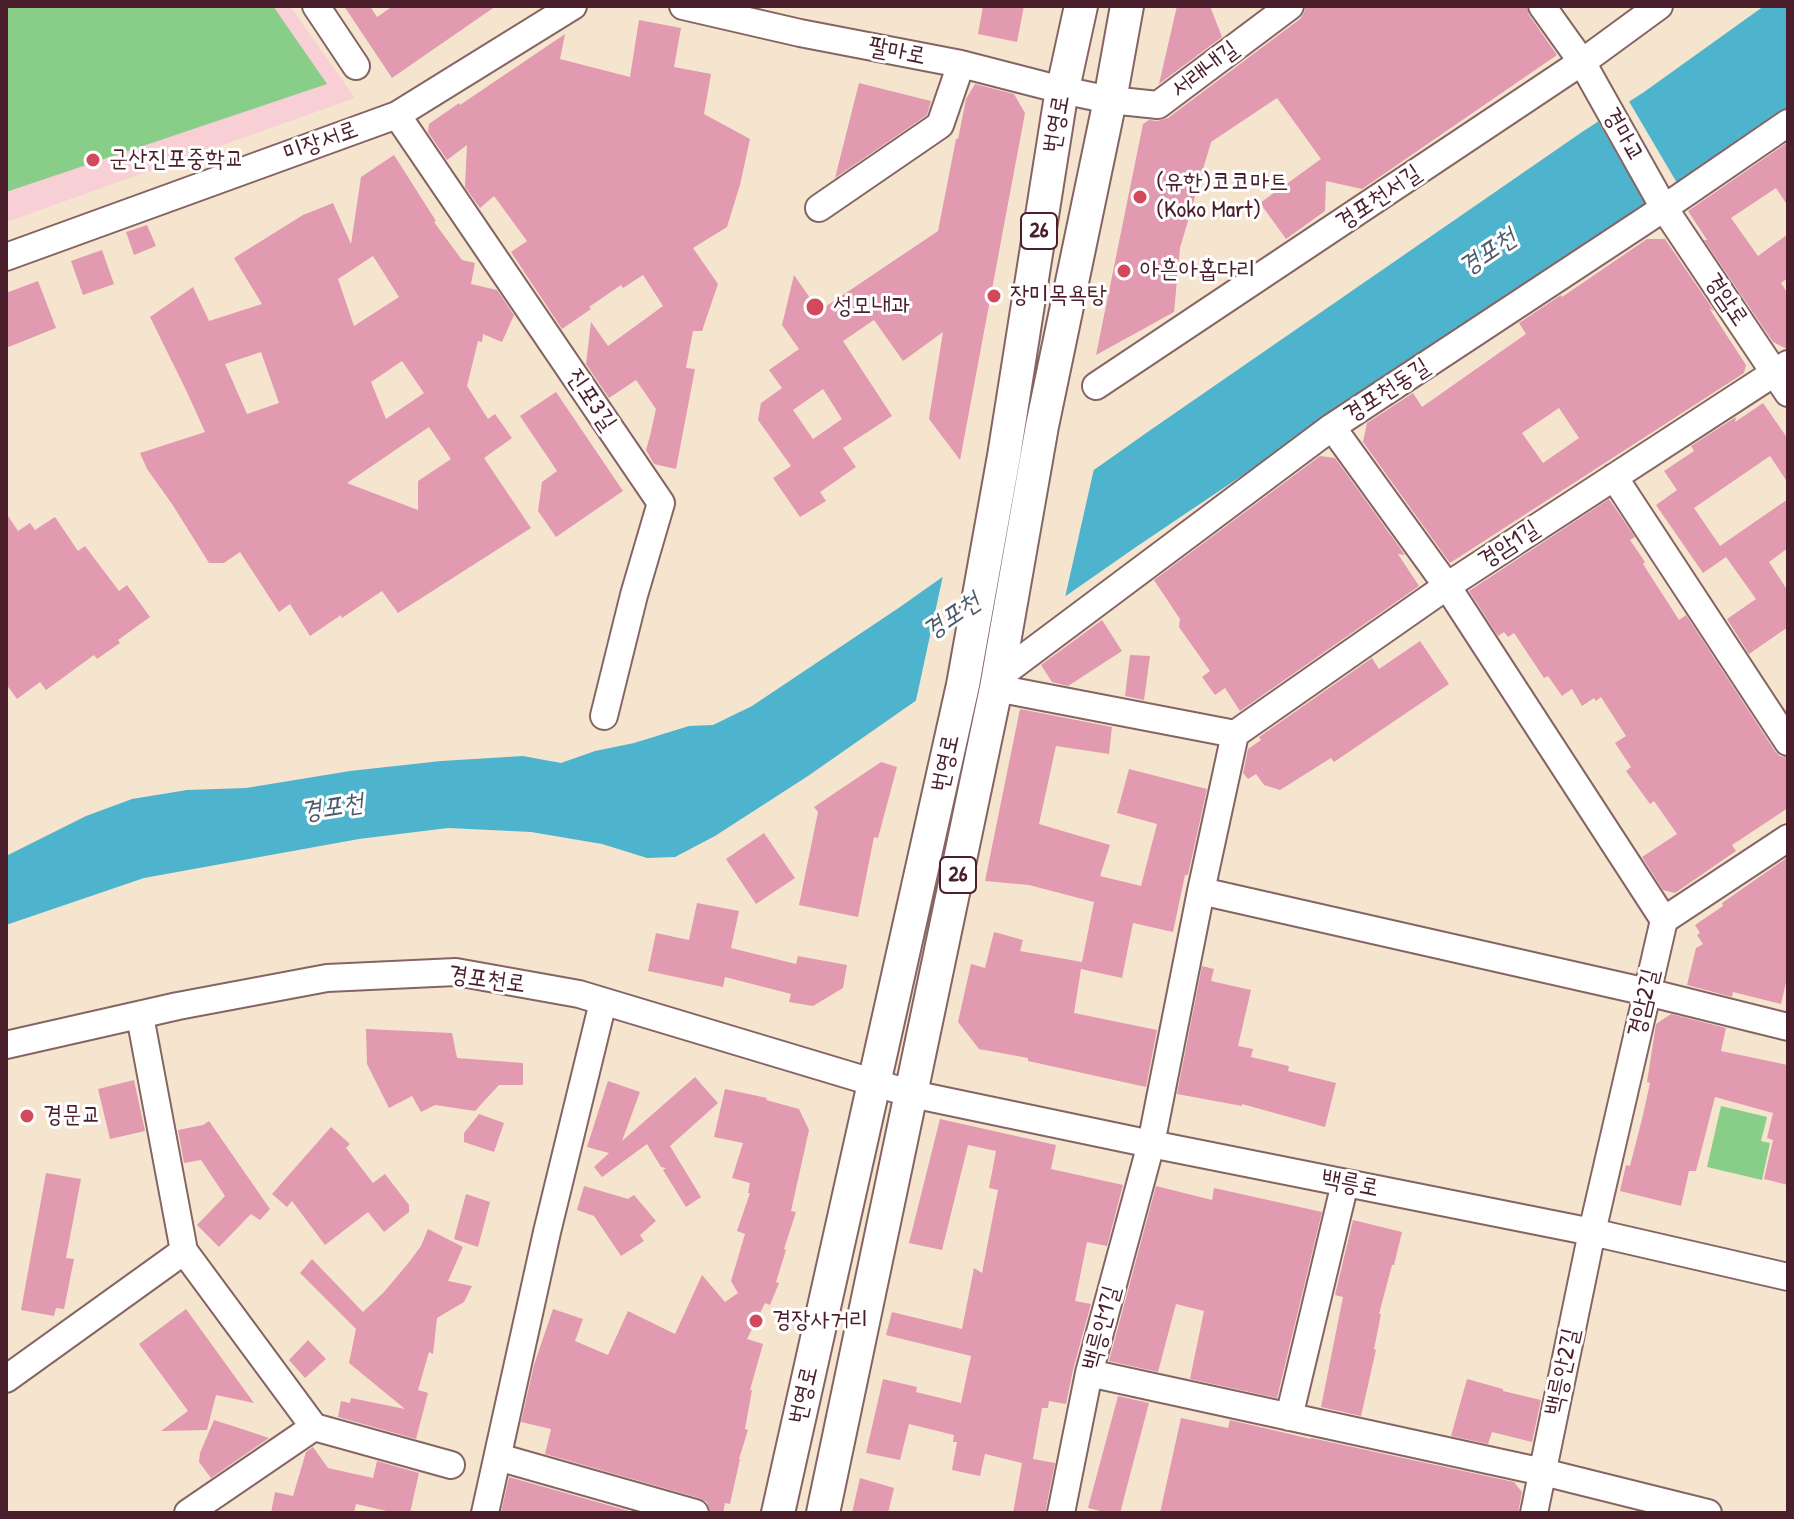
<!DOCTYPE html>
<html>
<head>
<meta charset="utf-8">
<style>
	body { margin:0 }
	#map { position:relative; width:1794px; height:1519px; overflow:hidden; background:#f6e5ce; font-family:"Patrick Hand",sans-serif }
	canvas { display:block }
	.frame { position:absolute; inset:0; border:8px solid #4a1f2b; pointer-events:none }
</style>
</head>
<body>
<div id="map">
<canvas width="1794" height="1519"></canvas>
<div class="frame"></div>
</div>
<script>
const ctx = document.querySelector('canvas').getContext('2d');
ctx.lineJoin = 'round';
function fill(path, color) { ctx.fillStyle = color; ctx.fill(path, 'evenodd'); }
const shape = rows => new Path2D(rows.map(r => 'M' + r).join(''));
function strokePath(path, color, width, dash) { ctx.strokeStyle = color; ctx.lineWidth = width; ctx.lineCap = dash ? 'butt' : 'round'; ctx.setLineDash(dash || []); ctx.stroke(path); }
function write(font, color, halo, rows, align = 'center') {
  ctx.font = font + ' "Patrick Hand","Poor Story",sans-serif'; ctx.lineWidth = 6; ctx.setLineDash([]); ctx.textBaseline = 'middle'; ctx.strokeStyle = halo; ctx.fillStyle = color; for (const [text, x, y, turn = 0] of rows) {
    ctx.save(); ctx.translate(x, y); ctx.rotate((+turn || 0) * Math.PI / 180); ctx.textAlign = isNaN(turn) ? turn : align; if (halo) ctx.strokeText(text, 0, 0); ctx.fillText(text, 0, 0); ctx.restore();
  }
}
fill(shape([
	[6,6,290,6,355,98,6,222]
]), '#f7cfd4');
fill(shape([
	[6,6,273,6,327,84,6,192],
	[1721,1106,1767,1117,1761,1141,1770,1143,1762,1180,1707,1167]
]), '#88cd88');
fill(shape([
	[1764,6,1788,6,1788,108,1652,204,1430,349,1136,547,808,776,715,836,675,857,647,858,602,844,531,832,448,828,359,839,144,878,6,925,6,856,86,816,132,799,187,790,246,788,350,771,441,761,523,756,561,763,595,751,634,743,689,726,713,725,752,706,900,607,1149,431,1582,132,1644,92]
]), '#4eb4cd');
fill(shape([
	[1627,98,1680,188,1650,210,1596,118],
	[1095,464,1064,602,915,705,944,571]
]), '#f6e5ce');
fill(shape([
	[344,6,370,6,377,17,393,6,496,6,392,78],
	[983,6,1024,6,1017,42,978,34],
	[1177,6,1210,6,1222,37,1159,84],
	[1306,6,1526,6,1529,15,1557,55,1362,189,1326,181,1325,211,1286,239,1260,203,1321,159,1277,98,1211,142,1180,248,1174,312,1096,355,1143,124,1149,120,1157,121,1168,118,1300,19,1304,13],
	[639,20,681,28,674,67,711,74,704,114,750,139,740,185,727,227,693,248,718,284,702,331,693,331,686,368,695,369,676,469,654,464,646,450,650,436,656,409,636,380,609,398,586,364,591,322,608,346,663,306,643,275,623,288,621,285,589,307,591,309,562,329,511,252,527,241,494,196,480,208,465,187,467,145,447,160,428,132,429,124,459,103,460,105,565,34,560,59,630,77],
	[859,83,931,101,927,115,835,178],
	[975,84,1014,94,1025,113,960,460,929,419,943,332,903,361,874,320,843,341,892,416,843,448,856,467,820,492,826,501,800,517,773,478,791,466,758,420,761,403,782,388,769,370,799,349,782,325,794,275,819,311,938,231,956,139,958,139,966,99],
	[823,389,842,419,813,439,793,410],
	[1788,142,1788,206,1776,188,1731,218,1758,256,1788,234,1788,278,1781,283,1788,294,1788,348,1785,348,1773,342,1704,240,1707,240,1688,211],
	[394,155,436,221,434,222,462,260,475,263,471,284,497,290,514,315,502,342,483,334,482,342,478,341,467,386,488,419,495,414,512,438,484,458,531,528,398,613,382,591,342,618,341,615,310,636,290,604,279,612,240,552,224,563,209,563,172,504,147,469,140,453,205,432,186,390,150,317,193,287,209,321,262,304,234,258,303,215,333,203,351,244,361,177],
	[373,256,399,297,354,326,338,279],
	[261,352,279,403,247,414,225,364],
	[402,361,424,393,386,419,371,382],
	[429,427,451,459,418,481,418,510,347,483],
	[147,225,156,246,134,255,126,232],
	[1647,239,1665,239,1714,311,1709,308,1746,365,1744,373,1450,563,1363,442,1367,423,1413,393,1422,407,1526,334,1519,323,1561,295,1562,297],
	[1559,408,1579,438,1543,463,1522,433],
	[102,250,114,284,83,295,71,261],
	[38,281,56,328,6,348,6,293],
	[556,392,623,491,556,537,538,511,542,482,557,471,520,416],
	[1763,403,1788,439,1788,483,1770,456,1694,508,1720,546,1788,499,1788,548,1769,562,1788,591,1788,627,1749,654,1727,619,1756,599,1726,557,1703,573,1656,505,1677,490,1664,471,1694,451,1691,446,1736,417,1735,422],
	[1320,456,1335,458,1405,555,1398,554,1419,586,1240,711,1225,688,1215,695,1202,677,1210,671,1179,627,1180,619,1154,580],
	[1609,499,1635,537,1630,540,1645,562,1643,564,1679,620,1686,615,1775,751,1780,756,1788,758,1788,808,1732,845,1736,851,1675,893,1663,890,1642,857,1677,834,1654,801,1650,804,1626,771,1631,767,1615,743,1626,736,1601,697,1596,701,1594,698,1582,706,1572,689,1562,696,1548,676,1544,678,1514,633,1508,637,1504,632,1498,636,1469,591],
	[6,513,18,531,30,523,35,530,55,517,78,551,85,546,119,591,127,585,150,617,118,640,120,643,97,659,94,655,46,690,40,682,17,699,6,684],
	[1102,620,1122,651,1068,686,1052,682,1041,665],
	[1420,641,1449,684,1334,762,1331,758,1280,790,1264,785,1256,774,1248,779,1243,773,1248,749,1261,740,1259,737,1372,658,1379,669],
	[1130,655,1150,656,1144,700,1125,696],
	[1020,709,1112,727,1109,754,1056,746,1039,824,1110,845,1100,876,1141,886,1157,824,1117,813,1129,769,1207,789,1188,875,1185,875,1173,932,1133,923,1122,978,1081,969,1074,1013,1157,1030,1146,1087,1028,1061,1028,1058,979,1049,958,1022,971,964,985,968,994,932,1023,940,1020,951,1082,962,1094,902,1029,885,985,881],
	[881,762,897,767,878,838,874,837,858,917,799,905,818,812,814,807],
	[764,833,795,878,756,904,726,859],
	[1788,857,1788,974,1781,1004,1733,992,1732,997,1687,985,1696,948,1703,944,1697,935,1700,933,1695,925,1723,906,1722,903],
	[697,903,739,911,731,948,796,964,798,956,847,965,843,988,813,1006,789,1002,791,994,725,977,723,987,648,971,656,933,689,940],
	[1202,966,1214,969,1211,981,1251,990,1238,1046,1253,1049,1251,1057,1289,1066,1288,1071,1336,1083,1325,1127,1242,1104,1242,1106,1177,1094],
	[1671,1014,1726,1028,1721,1051,1788,1065,1788,1185,1764,1179,1773,1140,1767,1138,1773,1113,1715,1097,1696,1171,1689,1171,1681,1206,1620,1191,1626,1165,1630,1166,1643,1115,1650,1083,1647,1082,1656,1024],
	[366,1029,452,1033,457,1058,523,1063,523,1085,499,1085,475,1111,435,1105,421,1112,412,1096,389,1108,367,1064],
	[695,1077,718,1103,670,1146,701,1197,686,1207,663,1170,666,1168,661,1167,647,1144,602,1177,594,1167,609,1153,587,1147,608,1081,640,1092,622,1141],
	[134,1080,145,1131,110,1139,98,1089],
	[725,1089,767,1098,766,1100,799,1109,809,1130,791,1211,796,1212,784,1249,786,1250,776,1282,779,1283,770,1305,765,1303,747,1339,763,1344,750,1390,752,1390,745,1429,748,1430,739,1459,740,1459,730,1504,725,1503,723,1513,711,1513,707,1502,699,1498,545,1454,551,1429,521,1422,534,1365,553,1309,583,1319,575,1341,608,1355,628,1311,675,1334,702,1275,725,1302,738,1293,731,1281,745,1234,737,1231,750,1193,748,1193,750,1183,732,1178,743,1143,714,1137],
	[479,1114,504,1123,494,1152,464,1142,464,1133],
	[940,1119,1056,1145,1051,1169,1123,1185,1107,1246,1087,1242,1075,1301,1091,1304,1073,1370,1066,1404,1049,1401,1048,1408,1042,1408,1033,1459,1055,1463,1045,1513,1013,1513,1022,1463,985,1454,980,1476,952,1470,957,1442,953,1442,954,1435,909,1424,900,1460,866,1453,883,1379,917,1387,916,1392,961,1403,971,1356,886,1335,892,1312,962,1329,974,1268,982,1273,998,1190,989,1188,996,1151,968,1145,942,1250,909,1243],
	[209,1121,270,1209,260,1220,251,1214,219,1247,197,1225,225,1196,201,1160,184,1163,178,1130,203,1125],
	[331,1127,350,1144,346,1148,373,1183,385,1174,409,1205,409,1212,384,1232,368,1212,325,1245,292,1201,287,1207,272,1194],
	[46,1173,81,1179,66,1258,74,1259,64,1309,56,1308,54,1316,21,1310],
	[584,1186,628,1199,634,1195,656,1221,640,1235,644,1241,621,1256,594,1216,577,1210],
	[1156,1186,1212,1200,1214,1188,1322,1212,1277,1398,1190,1379,1204,1311,1176,1304,1158,1372,1109,1361],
	[466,1194,490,1202,478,1247,454,1239],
	[1353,1220,1402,1232,1394,1265,1392,1265,1379,1314,1381,1314,1374,1349,1376,1350,1361,1416,1321,1407,1343,1297,1335,1295],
	[428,1229,463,1247,448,1281,472,1286,464,1302,437,1318,433,1354,429,1352,418,1390,428,1393,416,1439,338,1417,341,1401,350,1403,351,1398,405,1409,349,1363,356,1329,300,1273,312,1259,363,1312,384,1292,410,1261,421,1246],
	[186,1309,254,1403,216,1395,207,1430,161,1431,188,1411,139,1344],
	[308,1340,326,1359,305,1378,289,1360],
	[1467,1379,1503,1389,1503,1391,1541,1400,1532,1442,1492,1432,1488,1444,1451,1436],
	[1118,1396,1149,1403,1120,1513,1108,1513,1088,1508],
	[1181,1418,1228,1428,1230,1420,1311,1439,1311,1438,1514,1482,1522,1492,1518,1513,1160,1513],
	[214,1420,245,1430,269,1438,211,1478,199,1462,200,1453],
	[313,1447,328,1468,373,1478,377,1461,419,1473,410,1513,395,1513,356,1504,354,1513,271,1513,275,1492,293,1496,306,1452],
	[509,1477,636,1513,501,1513],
	[860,1478,894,1488,888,1513,852,1513]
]), '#e19ab0');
const minor = shape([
	[316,6,356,66],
	[683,6,800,33,961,64,1062,90,1110,100,1158,105,1290,6],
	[1542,6,1582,62,1664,208,1788,393],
	[397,115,661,503,634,595,604,716],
	[819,208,940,125,961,64],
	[6,257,397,115,573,6],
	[1096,386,1592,55,1659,6],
	[1332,427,1447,586,1664,920],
	[1614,477,1788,742],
	[998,677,1332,427,1664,208,1788,123],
	[996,688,1235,734],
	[1201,891,1647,992,1788,1027],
	[140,1016,184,1251,314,1427,188,1513],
	[6,1045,178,1006,327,978,456,972,579,994,912,1094,1151,1144,1592,1232,1788,1277],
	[1089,1373,1543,1472,1708,1513],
	[6,1379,184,1251],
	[1289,1417,1345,1183],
	[314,1427,451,1465],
	[498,1457,695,1513],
	[485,1513,547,1232,603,1002],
	[1061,1513,1089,1373,1151,1144,1201,891,1235,734,1447,586,1788,364],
	[1534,1513,1592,1232,1664,920,1788,838]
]);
const major = shape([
	[778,1513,963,685,1004,456,1060,102,1081,6],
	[823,1513,996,688,1042,426,1110,100,1127,6]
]);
strokePath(minor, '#866464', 30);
strokePath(major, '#866464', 36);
strokePath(minor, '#fff', 26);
strokePath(major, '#fff', 32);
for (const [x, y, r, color] of [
	[93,160,8,"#d1495b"],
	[1140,197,8,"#d1495b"],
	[1124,271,8,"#d1495b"],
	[994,296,8,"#d1495b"],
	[815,307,10,"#d1495b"],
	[27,1116,8,"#d1495b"],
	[756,1321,8,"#d1495b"]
]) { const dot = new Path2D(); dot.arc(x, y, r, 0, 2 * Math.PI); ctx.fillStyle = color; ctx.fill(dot); strokePath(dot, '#fff', 3); }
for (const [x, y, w] of [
	[1039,231,36],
	[958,875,36]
]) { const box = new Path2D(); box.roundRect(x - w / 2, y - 18, w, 36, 6); ctx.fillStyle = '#fff'; ctx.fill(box); strokePath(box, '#4a1f2b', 2); }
write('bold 22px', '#4a1f2b', null, [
	["26",1039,231],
	["26",958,875]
]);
write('24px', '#4a1f2b', '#fff', [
	["팔마로",897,52,11],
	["서래내길",1205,70,-37],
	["번영로",1057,124,-80],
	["경마교",1623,135,60],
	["미장서로",321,142,-20],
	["경포천서길",1379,198,-34],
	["경암로",1726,300,56],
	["경포천동길",1387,391,-33],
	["진포3길",591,400,56],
	["경암1길",1509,545,-33],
	["번영로",946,763,-78],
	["경포천로",487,980,8],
	["경암2길",1644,1003,-77],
	["백릉로",1350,1184,11],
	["백릉안1길",1102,1328,-75],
	["백릉안2길",1563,1372,-78],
	["번영로",804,1395,-77]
]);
write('24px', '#4a1f2b', '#fff', [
	["군산진포중학교",109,160],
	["(유한)코코마트",1156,183],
	["(Koko Mart)",1156,211],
	["아흔아홉다리",1140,271],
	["장미목욕탕",1010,296],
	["성모내과",833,307],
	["경문교",43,1116],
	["경장사거리",772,1321]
], 'left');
write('italic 26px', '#4c5b6c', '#fff', [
	["경포천",1488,253,-34],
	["경포천",952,617,-34],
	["경포천",332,808,-9]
]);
</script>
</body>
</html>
